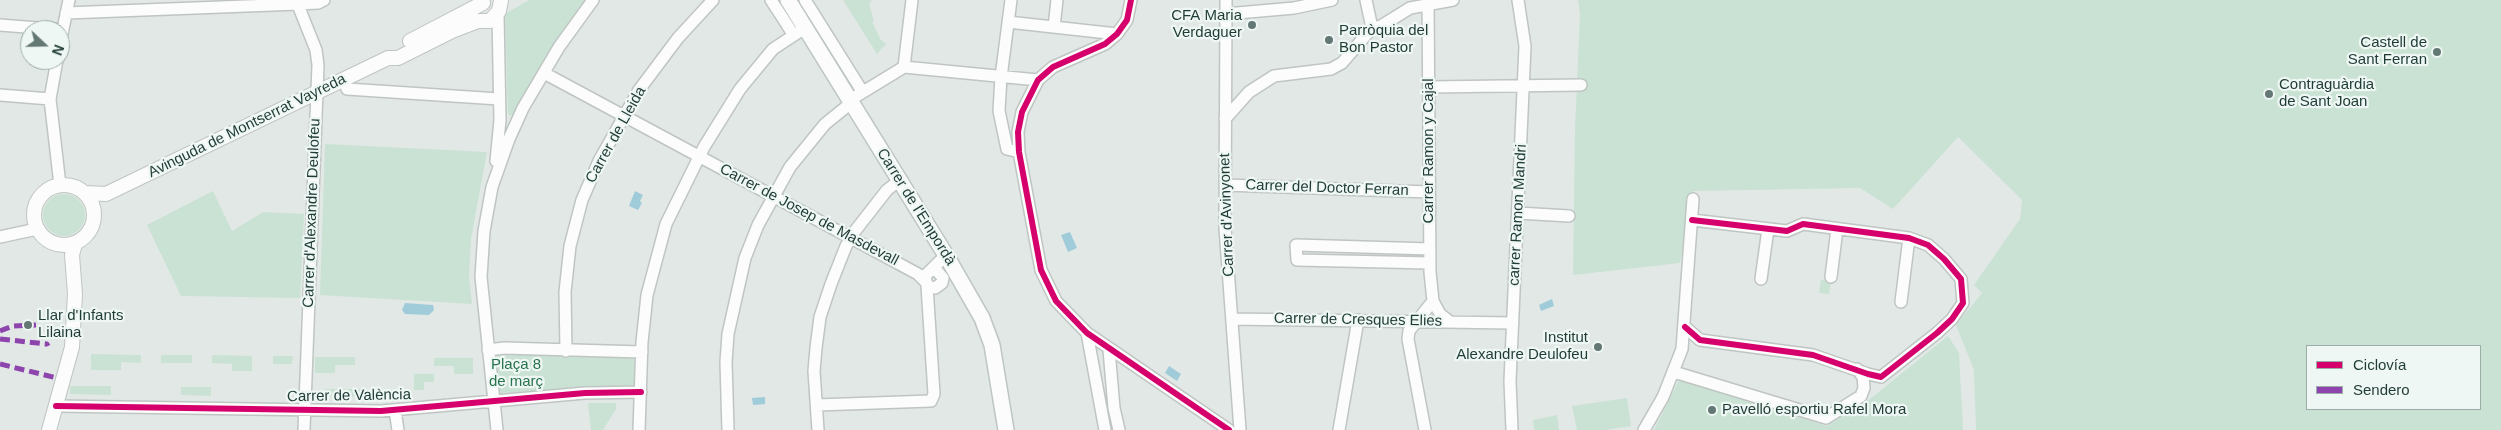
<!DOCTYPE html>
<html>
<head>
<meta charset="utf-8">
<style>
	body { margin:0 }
	#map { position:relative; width:2501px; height:430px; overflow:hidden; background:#e2e8e6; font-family:Helvetica,sans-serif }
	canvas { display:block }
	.legend { position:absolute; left:2306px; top:345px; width:175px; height:65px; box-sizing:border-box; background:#eff7f4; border:1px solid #9caca8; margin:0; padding:6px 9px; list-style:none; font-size:15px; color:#1f3b36 }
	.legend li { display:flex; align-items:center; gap:10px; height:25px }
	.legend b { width:25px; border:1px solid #9caca8 }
	.north { position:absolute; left:20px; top:20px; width:50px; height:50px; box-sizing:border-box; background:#eff7f4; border:1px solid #9caca8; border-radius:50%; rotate:111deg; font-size:14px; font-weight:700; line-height:20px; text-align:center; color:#1f3b36 }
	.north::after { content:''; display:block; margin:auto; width:18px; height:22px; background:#637874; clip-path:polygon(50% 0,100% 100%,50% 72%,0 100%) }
</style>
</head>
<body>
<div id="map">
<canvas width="2501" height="430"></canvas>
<ul class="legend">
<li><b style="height:6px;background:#d6006c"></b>Ciclovía</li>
<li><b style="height:6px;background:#8e44ad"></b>Sendero</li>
</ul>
<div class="north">N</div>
</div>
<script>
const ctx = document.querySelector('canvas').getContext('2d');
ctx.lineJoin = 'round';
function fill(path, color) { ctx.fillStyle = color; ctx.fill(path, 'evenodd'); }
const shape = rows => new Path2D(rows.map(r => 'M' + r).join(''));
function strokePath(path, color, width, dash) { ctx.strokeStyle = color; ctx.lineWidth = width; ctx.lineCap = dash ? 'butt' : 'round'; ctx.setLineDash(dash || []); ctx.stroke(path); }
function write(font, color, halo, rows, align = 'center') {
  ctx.font = font + ' Helvetica,sans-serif'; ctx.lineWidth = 4.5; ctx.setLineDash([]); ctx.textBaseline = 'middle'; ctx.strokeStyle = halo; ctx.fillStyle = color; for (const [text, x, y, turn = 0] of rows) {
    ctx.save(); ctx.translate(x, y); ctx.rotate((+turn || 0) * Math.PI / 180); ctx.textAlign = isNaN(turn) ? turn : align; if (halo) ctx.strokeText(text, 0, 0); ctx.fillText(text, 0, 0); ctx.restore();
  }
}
fill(shape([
	[529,0,587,0,551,50,515,112,510,116,508,114,505,14],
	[843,0,872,0,869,3,874,21,872,22,881,40,886,44,877,54],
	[1578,0,2501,0,2501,430,1976,430,1974,370,1956,325,1982,293,1974,285,2020,219,2022,200,1958,137,1893,209,1860,188,1693,191,1680,263,1573,275,1575,129,1580,15],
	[2307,346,2480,346,2480,409,2307,409],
	[325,144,487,152,471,239,469,277,472,304,320,295],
	[213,191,232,231,263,212,304,214,300,298,181,296,147,225],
	'43 215a21 21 0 1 1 42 0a21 21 0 1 1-42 0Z',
	[1821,280,1831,281,1829,294,1819,293],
	[1948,336,1959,353,1963,430,1654,430,1679,380,1827,426,1870,399],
	[91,354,141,355,141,363,121,362,121,370,91,370],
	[544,354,634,357,634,385,499,393,496,356],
	[161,355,192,355,192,363,161,363],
	[212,355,252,356,252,371,232,371,232,364,212,363],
	[273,356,293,356,292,364,273,364],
	[315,357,355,357,355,365,335,365,335,373,315,373],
	[434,358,473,358,473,374,454,374,454,366,434,366],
	[414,374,434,374,434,382,424,382,424,390,414,390],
	[70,386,111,386,111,395,70,394],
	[181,387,211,387,211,396,181,395],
	[325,389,365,389,364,397,325,396],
	[1627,398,1631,426,1605,430,1577,430,1572,406],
	[588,403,616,403,616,409,603,430,591,430],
	[1557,415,1559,430,1534,430,1533,420]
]), '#cae2d4');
fill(shape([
	[635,191,643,195,640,201,642,203,638,210,629,206],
	[1070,232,1077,248,1068,252,1061,235],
	[1552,299,1554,306,1541,311,1539,305],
	[405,303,433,305,434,310,429,315,405,314,402,310],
	[1169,366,1181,374,1177,381,1165,373],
	[765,397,765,404,753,405,752,398]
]), '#a0cbd9');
const minor = shape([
	[296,0,316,50,318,65,304,430],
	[771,0,793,34],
	[805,0,862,91],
	[1011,0,1001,77,999,111,1007,149,1019,152],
	[1131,0,1127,20,1117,34,1105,44,1053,67,1038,80,1022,112,1018,132,1019,152,1041,270,1056,301,1087,333,1229,430],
	[1226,0,1225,228,1240,430],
	[1366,0,1372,28],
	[1428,0,1430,272,1433,301,1440,314,1449,321],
	[66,13,298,4,318,3,324,0],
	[1226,14,1294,8,1332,0],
	[1008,22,1117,34],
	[0,25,63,30],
	[1054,27,1057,0],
	[60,44,69,0],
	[57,60,50,99,60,185],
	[904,67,912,0],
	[544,73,918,274,925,281],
	[344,79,347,89,499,99],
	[1429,87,1581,85],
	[0,95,50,99],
	[850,100,904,67,1038,80],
	[1225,119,1249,92,1274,76,1331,69,1342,63,1372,28,1381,26,1410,8,1453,0],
	[496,161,500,120,498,14],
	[1225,185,1429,192],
	[1518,213,1569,216],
	[0,237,37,229],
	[1430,249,1296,245,1297,260,1430,263],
	[932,270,937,271,943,278,942,283,935,288,927,286,925,276,940,261,947,257],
	[1831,277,1837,229],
	[1761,279,1768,229],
	[1901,302,1909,238],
	[1232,319,1513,323],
	[1685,327,1700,340,1813,355,1868,374,1881,377,1937,333,1952,319,1963,303,1961,279,1944,259,1928,245,1909,238,1803,224,1787,231,1692,220],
	[1087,333,1105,430],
	[488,350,504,348,642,352],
	[1109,350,1114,408,1119,430],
	[566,351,565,292,570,246,582,200,599,161,639,90,678,38,713,0],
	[1674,372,1826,418,1861,396,1864,388,1863,377,1857,369],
	[817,405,931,401,934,394,927,286],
	[56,406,381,411,585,393,641,392],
	[395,410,398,430],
	[497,430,481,277,484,231,492,187,509,139,523,108,559,47,593,0],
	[639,430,642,342,647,295,666,224,704,147,740,89,773,49,805,28],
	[728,430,726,362,728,334,745,258,758,225,790,167,825,124,851,103],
	[818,430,814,371,816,348,820,317,831,284,846,246,855,231,887,190,900,180],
	[1339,430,1358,320],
	[1425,430,1408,339,1409,331,1433,301],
	[1512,430,1510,381,1525,46,1518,0],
	[1644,430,1663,397,1682,349,1693,199]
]);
const tertiary = shape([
	[410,41,483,3],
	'34 215a30 30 0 1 1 60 0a30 30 0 1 1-60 0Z',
	[85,193,106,194,388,58,398,58,452,31,478,21,490,21,499,11,501,0],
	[49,430,72,347,75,294,72,255,75,244]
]);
const secondary = shape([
	[788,0,947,257,982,318,992,345,1006,430]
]);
strokePath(minor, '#bfc5c3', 14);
strokePath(tertiary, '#bfc5c3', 16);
strokePath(secondary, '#bdc6c3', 18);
strokePath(minor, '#fbfcfb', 11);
strokePath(tertiary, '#fbfcfb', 14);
strokePath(secondary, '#fbfcfb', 15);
strokePath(shape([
	[0,331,13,326,36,325],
	[0,339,47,344,48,346],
	[0,364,57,378]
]), '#8e44ad', 5, [10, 5]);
strokePath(shape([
	[1131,0,1127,20,1117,34,1105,44,1053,67,1038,80,1022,112,1018,132,1019,152,1041,270,1056,301,1087,333,1229,430],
	[1685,327,1700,340,1813,355,1868,374,1881,377,1937,333,1952,319,1963,303,1961,279,1944,259,1928,245,1909,238,1803,224,1787,231,1692,220],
	[56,406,381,411,585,393,641,392]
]), '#d6006c', 6);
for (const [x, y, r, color] of [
	[1252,25,5,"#637874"],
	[1329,40,5,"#637874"],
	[2437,52,5,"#637874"],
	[2269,94,5,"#637874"],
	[28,325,5,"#637874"],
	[1598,347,5,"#637874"],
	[1712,410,5,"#637874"]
]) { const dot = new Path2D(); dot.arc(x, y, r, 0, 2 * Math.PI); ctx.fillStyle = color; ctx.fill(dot); strokePath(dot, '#eff7f4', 2); }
write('15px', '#1f3b36', '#eff7f4', [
	["CFA Maria",1242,16,"right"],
	["Verdaguer",1242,33,"right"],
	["Parròquia del",1339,31],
	["Bon Pastor",1339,48],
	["Castell de",2427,43,"right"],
	["Sant Ferran",2427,60,"right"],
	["Contraguàrdia",2279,85],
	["de Sant Joan",2279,102],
	["Llar d'Infants",38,316],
	["Lilaina",38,333],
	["Institut",1588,338,"right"],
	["Alexandre Deulofeu",1588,355,"right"],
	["Pavelló esportiu Rafel Mora",1722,410]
], 'left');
write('15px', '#1f3b36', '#eff7f4', [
	["Avinguda de Montserrat Vayreda",247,126,-26],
	["Carrer de Lleida",616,135,-61],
	["Carrer Ramon y Cajal",1429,151,-90],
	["Carrer del Doctor Ferran",1327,188,2],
	["Carrer de l'Empordà",916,207,58],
	["Carrer d'Alexandre Deulofeu",312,213,-88],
	["Carrer de Josep de Masdevall",809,215,28],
	["Carrer d'Avinyonet",1227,215,-92],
	["carrer Ramon Mandri",1518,215,-87],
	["Carrer de Cresques Elies",1358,320,1],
	["Carrer de València",349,396,-1]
]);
write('15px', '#28734d', '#eff7f4', [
	["Plaça 8",516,365],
	["de març",516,382]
]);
</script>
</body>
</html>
